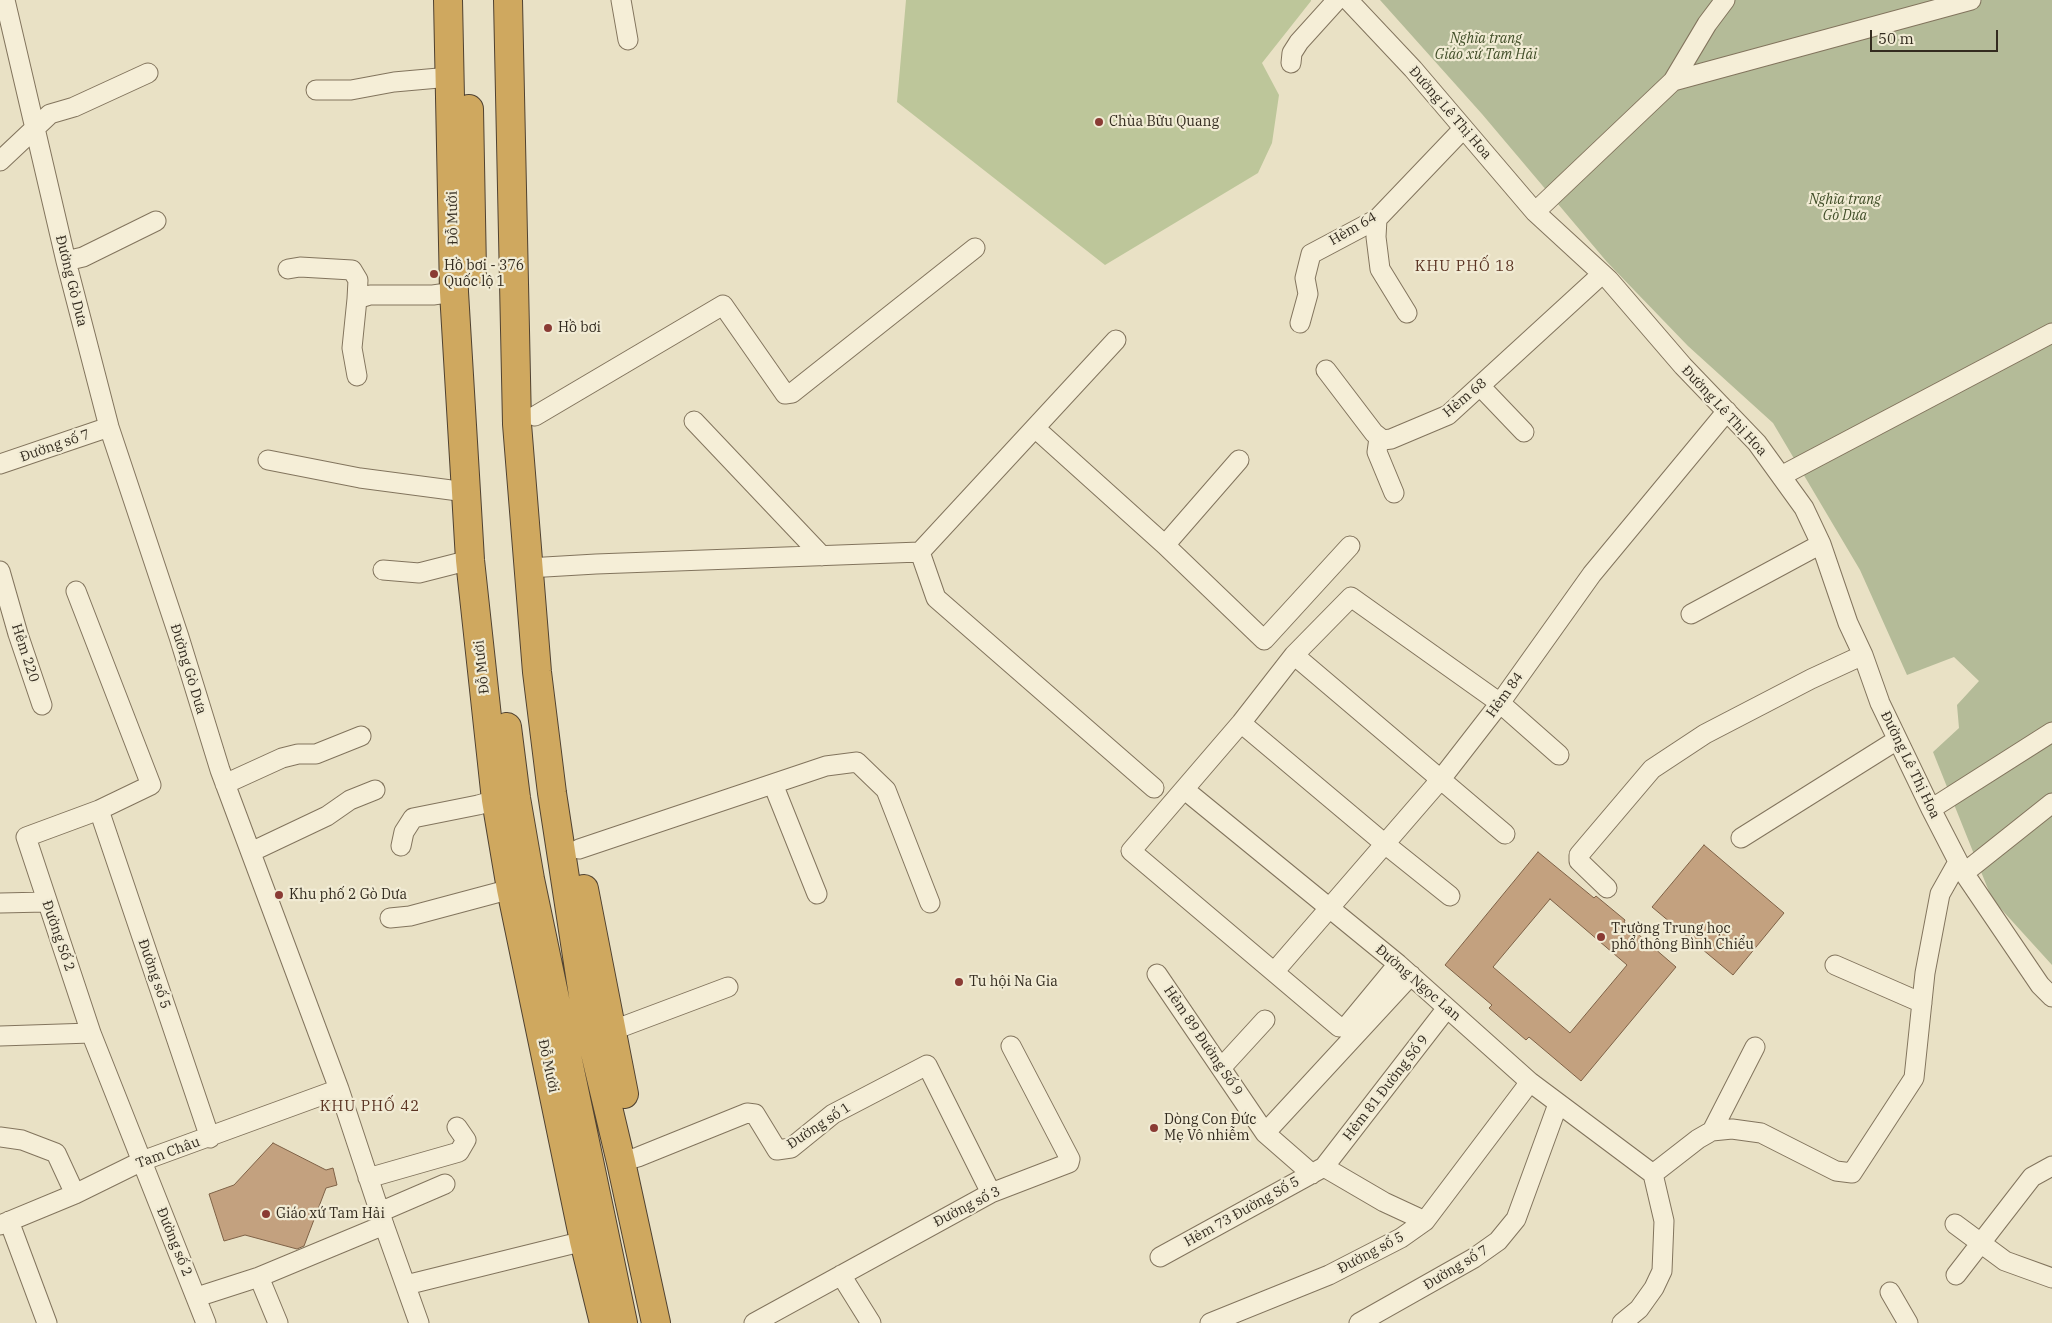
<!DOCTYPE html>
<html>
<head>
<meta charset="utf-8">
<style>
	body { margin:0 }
	#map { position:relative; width:2052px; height:1323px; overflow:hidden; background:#e9e1c5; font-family:"IBM Plex Serif",serif }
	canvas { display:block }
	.scale { position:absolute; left:1870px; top:30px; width:128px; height:22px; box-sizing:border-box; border:2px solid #332b1f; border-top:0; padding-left:6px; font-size:15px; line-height:18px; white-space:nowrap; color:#332b1f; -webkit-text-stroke:4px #f1ebd4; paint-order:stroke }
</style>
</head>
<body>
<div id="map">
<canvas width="2052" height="1323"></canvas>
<div class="scale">50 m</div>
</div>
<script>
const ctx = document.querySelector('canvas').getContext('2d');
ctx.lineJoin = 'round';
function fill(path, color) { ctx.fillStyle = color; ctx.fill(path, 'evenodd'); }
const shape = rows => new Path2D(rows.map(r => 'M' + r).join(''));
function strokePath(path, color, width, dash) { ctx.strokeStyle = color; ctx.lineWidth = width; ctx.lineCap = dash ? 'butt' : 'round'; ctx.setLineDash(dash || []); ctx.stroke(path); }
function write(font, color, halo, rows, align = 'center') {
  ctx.font = font + ' "IBM Plex Serif",serif'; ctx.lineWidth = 4.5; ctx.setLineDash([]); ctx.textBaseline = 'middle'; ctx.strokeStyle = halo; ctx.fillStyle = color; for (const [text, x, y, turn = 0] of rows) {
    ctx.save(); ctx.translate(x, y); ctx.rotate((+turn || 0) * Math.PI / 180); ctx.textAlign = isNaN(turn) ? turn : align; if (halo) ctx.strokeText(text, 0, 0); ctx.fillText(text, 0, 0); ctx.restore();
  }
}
fill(shape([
	[906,0,1311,0,1311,1,1262,63,1279,95,1272,143,1258,173,1105,265,897,102]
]), '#bdc69a');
fill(shape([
	[1380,0,2052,0,2052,965,1992,899,1933,752,1959,728,1957,705,1979,681,1954,657,1907,675,1860,570,1773,423,1688,346,1607,262,1482,114]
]), '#b4bb98');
const building = shape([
	[1704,845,1784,913,1733,975,1652,907,1704,845],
	[1538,852,1594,898,1596,896,1625,920,1624,922,1676,967,1581,1081,1529,1037,1526,1040,1489,1008,1492,1005,1445,965,1538,852],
	[1550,899,1627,965,1570,1033,1493,967,1550,899],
	[273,1143,326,1170,333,1168,337,1185,326,1188,304,1246,297,1249,245,1235,224,1241,209,1194,234,1185,273,1143]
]);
fill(building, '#c3a17f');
strokePath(building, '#7e6146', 1);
const minor = shape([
	[5,0,66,261,109,427,179,637,220,770,339,1089,384,1225,419,1323],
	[621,0,628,40],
	[1348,0,1413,69,1535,212,1609,280,1683,366,1757,443,1804,508,1821,544,1848,623,1863,655,1880,703,1931,809,1964,873,2040,985,2052,997],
	[1291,63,1292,53,1299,42,1337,0],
	[1673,81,1707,24,1725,0],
	[316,90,351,90,394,82,450,77],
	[0,161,50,114,74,107,148,73],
	[1535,212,1673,81,1971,0],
	[1377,219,1376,237,1380,269,1407,313],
	[66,261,83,257,156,221],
	[288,269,300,267,352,270,358,280,357,299],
	[1300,323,1308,294,1305,278,1311,254,1377,219,1463,129],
	[1326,370,1374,433,1383,440,1391,439,1448,415,1602,274],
	[357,376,352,348,357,299,370,295,433,295,454,292],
	[1480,386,1524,432],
	[535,416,723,305,783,391,785,394,792,393,975,248],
	[694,421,822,556],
	[1035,428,1165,545,1264,640,1350,546],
	[1379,438,1377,452,1394,493],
	[268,460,360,478,466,492],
	[0,464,109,427],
	[1781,476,2052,333],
	[1165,545,1239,460],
	[920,552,936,598,1154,788],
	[528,568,596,564,920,552,1116,340],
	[383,570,419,573,470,560],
	[0,571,18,634,42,705],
	[76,591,151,785,99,810,26,837,91,1033,206,1323],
	[1691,614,1821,544],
	[1294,655,1505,834],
	[1241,723,1385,844,1450,896],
	[225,784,282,758,298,754,316,754,361,736],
	[773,784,817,894],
	[1185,790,1398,964,1530,1082,1653,1174],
	[1931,809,2052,732],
	[99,810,210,1138],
	[1741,838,1897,740],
	[401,846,404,832,413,818,478,805,496,800],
	[579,849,826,766,857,762,886,790,930,903],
	[251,852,327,816,350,800,375,790],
	[1964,873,2052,803],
	[1607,888,1579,861,1579,855,1652,769,1705,734,1811,679,1863,655],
	[0,903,46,902],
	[390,918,410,916,511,889],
	[1398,964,1346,1027,1339,1027,1131,851,1241,723,1294,655,1351,597,1500,703,1559,755],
	[1835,965,1922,1003],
	[1274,972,1441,779,1500,703,1592,574,1727,411],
	[1157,974,1265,1133,1312,1174],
	[611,1031,728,987],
	[0,1036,91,1033],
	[1221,1068,1265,1020],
	[1712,1131,1755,1047],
	[1265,1133,1411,975],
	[0,1137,22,1140,56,1153,75,1194],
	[621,1162,638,1157,747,1113,755,1114,777,1150,791,1148,833,1114,927,1065,991,1193],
	[1324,1167,1384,1202,1425,1221],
	[1653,1174,1698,1139,1712,1131,1732,1129,1761,1133,1836,1171,1852,1173,1914,1078,1925,973,1940,894,1958,862],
	[368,1178,459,1152,466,1140,457,1127],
	[380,1212,445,1184],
	[9,1221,47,1323],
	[1955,1224,2005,1261,2052,1278],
	[0,1225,75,1194,142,1161,339,1089],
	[1160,1257,1324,1167,1447,1008],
	[841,1275,871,1323],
	[1956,1275,2032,1177,2052,1166],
	[259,1277,278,1323],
	[406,1285,584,1241],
	[1890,1292,1908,1323],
	[197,1297,259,1277,384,1225],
	[754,1323,991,1193,1069,1163,1070,1159,1011,1046],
	[1210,1323,1329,1275,1401,1238,1425,1221,1530,1082],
	[1359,1323,1474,1258,1498,1241,1516,1219,1558,1104],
	[1622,1323,1639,1309,1654,1288,1662,1271,1664,1221,1653,1174]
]);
const highway = shape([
	[448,0,454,292,466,492,470,560,496,800,511,889,584,1241,604,1323],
	[508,0,517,424,537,672,552,793,586,1015,621,1162,656,1323],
	[469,109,472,271],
	[507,727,516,798,530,879,623,1323],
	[584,889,624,1094]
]);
strokePath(minor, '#82745d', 21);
strokePath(highway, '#504231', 30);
strokePath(minor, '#f5eed7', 19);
strokePath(highway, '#cfa85f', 28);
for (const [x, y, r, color] of [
	[1099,122,5,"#8a3b34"],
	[434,274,5,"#8a3b34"],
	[548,328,5,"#8a3b34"],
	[279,895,5,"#8a3b34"],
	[1601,937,5,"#8a3b34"],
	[959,982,5,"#8a3b34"],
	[1154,1128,5,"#8a3b34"],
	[266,1214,5,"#8a3b34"]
]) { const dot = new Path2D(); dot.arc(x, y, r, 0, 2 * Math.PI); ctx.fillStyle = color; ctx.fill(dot); strokePath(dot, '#f1ebd4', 2); }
write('italic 14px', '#414e28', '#f1ebd4', [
	["Nghĩa trang",1486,39],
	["Giáo xứ Tam Hải",1486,55],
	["Nghĩa trang",1845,200],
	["Gò Dưa",1845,216]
]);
write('14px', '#332b1f', '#f1ebd4', [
	["Đường Lê Thị Hoa",1450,113,49],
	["Đỗ Mười",453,218,-91],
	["Hẻm 64",1353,229,-30],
	["Đường Gò Dưa",71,281,76],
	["Hẻm 68",1465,398,-40],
	["Đường Lê Thị Hoa",1724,411,47],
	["Đường số 7",55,446,-19],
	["Hẻm 220",25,653,72],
	["Đỗ Mười",482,667,-96],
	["Đường Gò Dưa",188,669,73],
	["Hẻm 84",1505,695,-54],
	["Đường Lê Thị Hoa",1910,765,64],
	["Đường Số 2",58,936,71],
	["Đường số 5",154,974,71],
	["Đường Ngọc Lan",1418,983,41],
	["Hẻm 89 Đường Số 9",1203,1041,56],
	["Đỗ Mười",548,1066,78],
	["Hẻm 81 Đường Số 9",1386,1088,-52],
	["Đường số 1",819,1126,-33],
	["Tam Châu",168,1153,-20],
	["Đường số 3",967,1207,-27],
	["Hẻm 73 Đường Số 5",1242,1212,-29],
	["Đường số 2",174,1242,68],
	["Đường số 5",1371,1253,-28],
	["Đường số 7",1456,1268,-31]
]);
write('14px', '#332b1f', '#f1ebd4', [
	["Chùa Bửu Quang",1109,122],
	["Hồ bơi - 376",444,266],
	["Quốc lộ 1",444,282],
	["Hồ bơi",558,328],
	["Khu phố 2 Gò Dưa",289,895],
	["Trường Trung học",1611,929],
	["phổ thông Bình Chiểu",1611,945],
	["Tu hội Na Gia",969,982],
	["Dòng Con Đức",1164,1120],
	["Mẹ Vô nhiễm",1164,1136],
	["Giáo xứ Tam Hải",276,1214]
], 'left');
ctx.letterSpacing = '1px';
write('15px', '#5b3423', '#f1ebd4', [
	["KHU PHỐ 18",1465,267],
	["KHU PHỐ 42",370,1107]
]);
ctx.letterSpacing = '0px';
</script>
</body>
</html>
